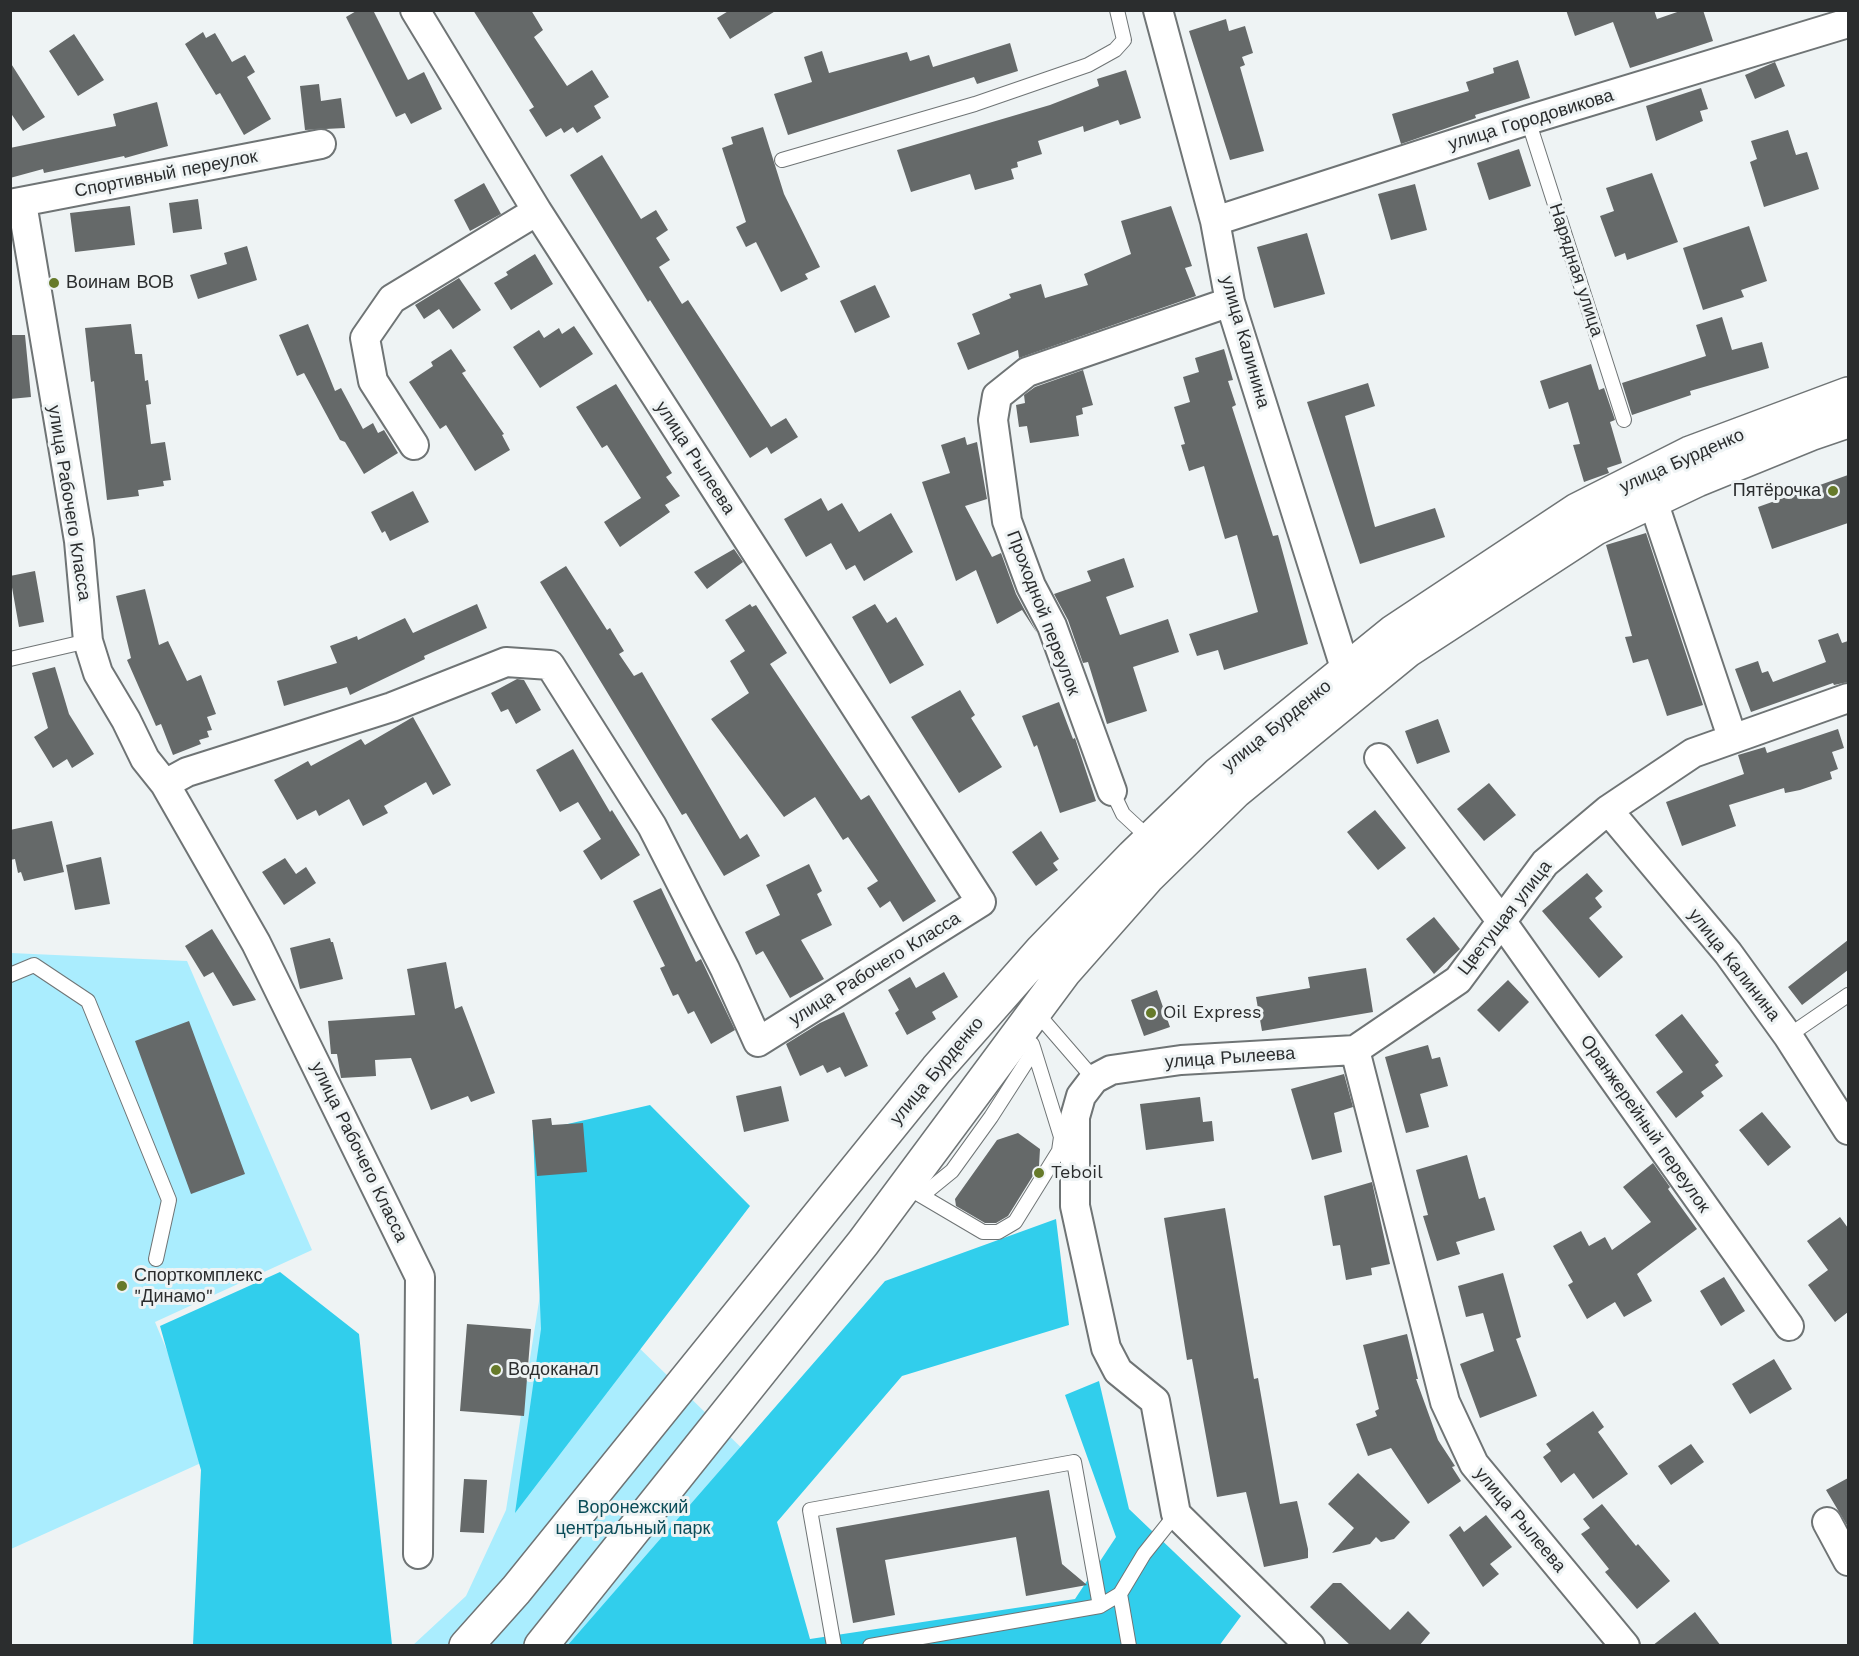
<!DOCTYPE html>
<html>
<head>
<meta charset="utf-8">
<style>
	body { margin:0 }
	#map { position:relative; width:1859px; height:1656px; overflow:hidden; background:#eef3f4; font-family:"Work Sans",sans-serif }
	canvas { display:block }
	.frame { position:absolute; inset:0; border:12px solid #2b2d2e; pointer-events:none }
</style>
</head>
<body>
<div id="map">
<canvas width="1859" height="1656"></canvas>
<div class="frame"></div>
</div>
<script>
const ctx = document.querySelector('canvas').getContext('2d');
ctx.lineJoin = 'round';
function fill(path, color) { ctx.fillStyle = color; ctx.fill(path, 'evenodd'); }
const shape = rows => new Path2D(rows.map(r => 'M' + r).join(''));
function strokePath(path, color, width, dash) { ctx.strokeStyle = color; ctx.lineWidth = width; ctx.lineCap = dash ? 'butt' : 'round'; ctx.setLineDash(dash || []); ctx.stroke(path); }
function write(font, color, halo, rows, align = 'center') {
  ctx.font = font + ' "Work Sans",sans-serif'; ctx.lineWidth = 6; ctx.setLineDash([]); ctx.textBaseline = 'middle'; ctx.strokeStyle = halo; ctx.fillStyle = color; for (const [text, x, y, turn = 0] of rows) {
    ctx.save(); ctx.translate(x, y); ctx.rotate((+turn || 0) * Math.PI / 180); ctx.textAlign = isNaN(turn) ? turn : align; if (halo) ctx.strokeText(text, 0, 0); ctx.fillText(text, 0, 0); ctx.restore();
  }
}
fill(shape([
	[11,953,187,961,312,1250,155,1322,212,1458,11,1549],
	[546,1257,757,1463,808,1645,412,1646,466,1596,506,1510]
]), '#aaedfe');
fill(shape([
	[650,1105,750,1206,515,1513,541,1329,533,1132],
	[1056,1219,1069,1325,902,1376,777,1522,810,1639,1075,1599,1116,1537,1065,1395,1099,1381,1129,1509,1241,1616,1219,1646,567,1646,885,1281],
	[280,1272,359,1334,392,1645,193,1645,201,1470,160,1326]
]), '#31ceec');
fill(shape([
	[358,10,373,10,408,80,424,72,442,109,411,124,405,113,396,117,346,17],
	[473,10,531,10,543,30,534,37,567,86,592,70,609,97,594,106,601,118,577,133,573,127,564,133,561,128,546,137,529,110,534,107],
	[730,10,777,10,730,39,717,18],
	[1566,10,1654,10,1657,19,1683,10,1703,10,1713,41,1630,68,1613,22,1575,36],
	[1226,19,1229,31,1245,26,1253,53,1242,57,1245,65,1240,67,1264,151,1230,160,1189,31],
	[203,32,206,38,215,33,232,62,245,55,255,72,247,77,271,119,244,135,220,93,216,95,185,44],
	[74,34,104,80,78,96,49,51],
	[1010,43,1018,71,977,84,974,77,788,135,774,94,812,82,804,57,822,51,829,73,907,52,910,61,929,55,933,67],
	[1518,60,1530,98,1475,115,1476,118,1401,144,1392,114,1469,91,1466,82,1494,73,1493,68],
	[10,62,45,117,23,131,10,112],
	[1775,62,1785,86,1755,99,1745,75],
	[1126,70,1141,118,1120,125,1118,120,1084,132,1083,126,1038,141,1042,154,1017,162,1018,167,1011,169,1014,179,975,190,970,174,911,192,897,150,1050,105,1099,86,1097,79],
	[319,84,321,101,341,98,345,128,305,130,300,86],
	[1701,88,1708,109,1700,111,1703,121,1656,141,1646,106],
	[157,102,168,146,125,158,124,156,44,173,43,169,10,178,10,148,116,126,113,114],
	[763,127,784,194,820,267,805,274,808,279,781,292,756,242,746,247,736,227,746,222,722,148,733,144,731,137],
	[1788,130,1796,155,1807,152,1819,189,1764,207,1750,162,1757,159,1751,141],
	[1519,149,1531,186,1489,200,1477,163],
	[602,155,641,219,656,210,668,230,656,238,670,260,659,267,682,304,688,300,771,427,786,418,798,437,771,454,767,447,750,458,650,300,648,302,570,175],
	[1652,173,1678,242,1627,260,1625,253,1615,257,1600,216,1614,211,1606,188],
	[484,183,501,214,470,231,454,200],
	[1415,184,1427,230,1391,240,1378,194],
	[198,199,202,229,173,233,169,203],
	[130,206,135,245,75,252,70,213],
	[1171,206,1192,266,1185,268,1196,296,1019,358,1018,350,968,370,957,343,980,334,972,314,1011,298,1009,294,1041,284,1045,298,1088,285,1084,274,1131,254,1121,221],
	[1749,226,1767,281,1741,290,1744,297,1703,310,1683,248],
	[1307,233,1325,294,1274,308,1257,247],
	[247,246,257,280,198,299,190,275,227,264,224,253],
	[535,254,553,284,511,310,494,283,508,275,506,272],
	[459,278,481,310,453,329,439,309,424,319,415,305],
	[875,285,890,317,855,333,840,301],
	[1722,317,1732,350,1762,342,1769,368,1690,391,1691,395,1632,415,1622,383,1706,356,1696,325],
	[131,324,135,354,142,354,145,381,148,380,151,404,146,405,151,444,165,442,171,480,163,481,164,486,138,490,139,496,107,500,94,381,91,382,85,328],
	[308,324,335,391,341,388,363,429,373,423,378,433,384,430,398,453,364,474,345,442,340,440,304,373,297,376,279,335],
	[574,326,593,354,540,388,513,347,539,330,544,338,559,328,562,334],
	[10,335,25,335,31,397,10,399],
	[451,349,466,371,462,373,504,434,502,435,510,450,475,471,446,425,440,429,409,382,433,366,431,362],
	[1224,349,1233,380,1228,381,1236,405,1232,407,1273,536,1278,535,1308,644,1224,670,1218,650,1197,656,1189,634,1258,612,1237,535,1225,539,1204,466,1189,471,1181,445,1185,444,1174,407,1190,402,1183,377,1199,372,1195,358],
	[1591,364,1599,390,1604,388,1615,420,1610,422,1622,463,1607,468,1609,473,1584,482,1573,445,1580,444,1568,402,1549,409,1540,381],
	[1083,370,1093,405,1082,408,1083,414,1076,416,1079,436,1030,443,1027,426,1019,427,1016,405,1025,403,1024,395,1035,387],
	[1368,383,1375,406,1345,416,1375,527,1435,508,1445,537,1360,564,1307,402],
	[616,384,672,473,666,477,680,496,665,505,670,512,620,547,604,522,641,498,607,445,602,448,576,407],
	[965,437,967,445,977,442,987,499,965,506,992,557,1001,553,1016,594,1037,633,1022,610,997,624,976,570,956,581,922,482,950,473,941,445],
	[1848,475,1848,523,1772,549,1758,507],
	[413,491,429,522,390,541,385,531,382,533,371,512],
	[821,498,828,511,842,503,859,532,891,513,913,552,864,581,855,565,846,570,831,543,806,557,784,519],
	[1646,533,1703,705,1667,716,1648,659,1633,663,1625,637,1632,636,1606,545],
	[734,549,743,562,707,589,694,572],
	[1124,558,1134,587,1106,597,1120,635,1168,619,1179,652,1133,667,1147,711,1107,724,1088,662,1083,663,1068,620,1054,594,1091,581,1087,571],
	[566,566,607,630,610,628,624,651,619,654,634,676,642,672,740,839,747,834,760,856,724,876,686,813,682,815,540,582],
	[35,571,44,622,19,627,10,576],
	[145,589,159,645,168,641,187,681,201,675,216,714,207,717,212,730,207,731,209,737,199,740,201,744,173,755,161,724,156,726,127,660,131,658,116,596],
	[477,604,487,628,424,656,425,659,350,695,347,687,284,706,277,681,337,663,330,646,357,636,358,640,405,618,413,633],
	[750,604,752,607,756,605,787,653,770,664,861,800,869,795,936,901,903,922,890,901,880,908,867,888,878,881,848,837,843,840,815,797,784,817,711,719,749,693,730,661,745,651,725,620],
	[875,604,887,623,896,617,924,665,890,684,852,617],
	[1838,633,1842,643,1848,641,1848,682,1834,685,1833,683,1751,712,1735,669,1758,661,1762,673,1768,671,1773,682,1826,662,1818,640],
	[55,667,69,714,94,754,72,768,67,759,53,768,34,737,48,728,32,673],
	[517,679,524,680,541,710,516,724,508,709,501,712,491,693],
	[960,690,975,715,971,718,1002,767,959,793,911,717],
	[1059,702,1073,739,1075,738,1096,801,1060,813,1037,745,1034,747,1022,716],
	[413,717,451,785,433,795,426,782,384,806,388,813,363,826,349,799,319,816,316,810,297,820,274,780,308,761,311,766,361,739,365,745],
	[1438,719,1450,752,1417,764,1405,731],
	[1838,729,1844,748,1832,752,1838,769,1830,772,1832,779,1800,790,1785,793,1784,788,1729,805,1736,826,1682,846,1666,802,1744,774,1738,755,1765,747,1767,753],
	[573,749,610,812,612,810,640,855,601,880,583,851,601,839,578,802,560,812,536,770],
	[1489,783,1516,815,1484,841,1457,809],
	[1375,810,1406,848,1378,870,1347,832],
	[52,821,64,872,24,881,21,872,18,873,15,859,10,860,10,830],
	[1041,831,1059,859,1053,863,1058,870,1036,886,1012,852],
	[101,857,110,904,75,910,66,865],
	[285,858,296,874,306,867,316,883,284,905,262,872],
	[809,864,822,891,817,894,832,925,801,940,824,979,790,998,763,951,756,955,745,932,780,915,766,885],
	[1587,873,1603,891,1595,898,1602,907,1589,918,1623,957,1599,978,1542,911],
	[661,888,696,962,701,959,735,1030,711,1044,694,1011,688,1014,678,994,673,996,660,968,665,966,633,901],
	[1434,917,1460,949,1434,974,1406,939],
	[212,929,256,1000,233,1006,213,972,204,977,185,946],
	[330,938,331,942,333,942,343,979,300,989,290,948],
	[1848,940,1848,970,1802,1005,1788,987],
	[446,962,455,1009,462,1006,495,1093,471,1102,468,1096,431,1110,411,1058,375,1060,376,1076,341,1078,337,1054,331,1054,328,1021,415,1015,407,969],
	[1366,968,1373,1012,1262,1031,1256,997,1310,988,1308,977],
	[944,972,958,997,932,1012,936,1019,907,1035,895,1013,899,1010,888,990,910,977,916,988],
	[1508,980,1529,1002,1499,1032,1477,1010],
	[1157,990,1170,1027,1144,1036,1131,1000],
	[844,1012,868,1066,845,1077,840,1067,827,1073,823,1065,800,1076,786,1044,820,1023],
	[1682,1014,1719,1062,1715,1065,1723,1076,1701,1092,1704,1096,1676,1118,1656,1092,1683,1072,1655,1035],
	[189,1021,245,1174,191,1194,135,1041],
	[1428,1045,1432,1059,1440,1057,1448,1086,1420,1094,1429,1127,1406,1133,1385,1057],
	[1344,1074,1353,1107,1334,1113,1342,1152,1312,1160,1291,1089],
	[781,1086,789,1121,744,1132,736,1096],
	[1200,1097,1203,1122,1212,1121,1214,1141,1146,1150,1140,1104],
	[1762,1112,1791,1147,1768,1166,1739,1130],
	[551,1118,552,1125,583,1123,587,1172,537,1176,532,1120],
	[1018,1133,1040,1149,1039,1166,1008,1216,996,1223,985,1223,956,1206,955,1199,997,1140],
	[1467,1155,1479,1199,1485,1197,1495,1230,1456,1242,1460,1254,1437,1261,1423,1216,1428,1215,1416,1170],
	[1653,1163,1670,1187,1668,1189,1697,1229,1637,1274,1652,1301,1624,1317,1615,1302,1587,1319,1568,1285,1573,1282,1553,1246,1581,1231,1589,1246,1605,1237,1612,1250,1651,1222,1623,1187],
	[1372,1182,1390,1264,1371,1268,1372,1275,1346,1280,1340,1245,1333,1246,1324,1196],
	[1225,1208,1254,1379,1258,1378,1280,1504,1297,1501,1308,1549,1308,1558,1264,1567,1246,1492,1217,1497,1192,1359,1187,1360,1164,1218],
	[1840,1217,1848,1228,1848,1312,1835,1322,1808,1285,1828,1270,1807,1241],
	[1503,1273,1521,1337,1516,1339,1537,1396,1480,1418,1460,1364,1494,1351,1483,1313,1466,1317,1458,1286],
	[1724,1277,1745,1311,1721,1326,1700,1291],
	[467,1324,531,1329,524,1416,460,1411],
	[1407,1334,1418,1379,1416,1379,1438,1440,1455,1466,1452,1467,1461,1481,1428,1504,1391,1448,1368,1456,1356,1424,1377,1416,1375,1411,1379,1409,1363,1345],
	[1774,1359,1792,1389,1750,1414,1732,1384],
	[1593,1411,1604,1427,1598,1432,1628,1474,1593,1499,1574,1473,1561,1483,1543,1457,1551,1451,1546,1444],
	[1691,1444,1704,1462,1671,1485,1658,1466],
	[1358,1473,1410,1522,1394,1539,1381,1542,1376,1537,1370,1544,1332,1553,1354,1528,1328,1504],
	[1848,1478,1848,1527,1826,1490],
	[464,1479,487,1480,484,1533,460,1532],
	[1049,1490,1062,1564,1087,1585,1026,1596,1016,1537,885,1560,895,1615,853,1623,836,1528],
	[1602,1504,1636,1546,1638,1544,1670,1581,1637,1609,1605,1572,1609,1569,1581,1534,1590,1528,1583,1519],
	[1486,1515,1512,1547,1490,1564,1499,1574,1483,1587,1449,1535,1460,1526,1464,1532],
	[1333,1583,1341,1583,1390,1630,1408,1611,1430,1633,1419,1646,1351,1646,1310,1607],
	[1695,1612,1721,1646,1652,1646]
]), '#656969');
const service = shape([
	[1528,120,1624,420],
	[782,160,975,104,1088,65,1115,50,1124,40,1117,10],
	[10,659,88,641],
	[1112,791,1123,814,1150,839],
	[10,975,34,965,88,1001,169,1200,156,1259],
	[1036,1012,1094,1079],
	[1788,1036,1848,995],
	[910,1189,983,1232,998,1232,1015,1222,1059,1151,1061,1137,1034,1050],
	[913,1190,925,1193,952,1171,991,1117,1034,1050,1032,1044],
	[834,1646,810,1510,1074,1462,1100,1606],
	[870,1646,1100,1606,1120,1594],
	[1129,1646,1120,1594,1144,1554,1176,1514]
]);
const minor = shape([
	[1158,10,1215,221,1230,302,1346,671],
	[22,203,79,541,88,641,98,673,126,720,145,759,165,784,256,943,420,1277,418,1554],
	[10,204,321,144],
	[1215,221,1528,120,1848,23],
	[414,445,373,381,365,338,392,299,537,211],
	[1653,501,1732,737],
	[1379,758,1502,922,1789,1326],
	[165,784,187,772,392,707,506,662,550,665,652,826,725,969,758,1042,981,902,537,211,415,10],
	[1112,791,1052,626,1031,586,1007,521,993,420,997,396,1027,372,1230,302],
	[1608,810,1728,953,1788,1036,1848,1130],
	[1355,1050,1445,1402,1474,1464,1625,1646],
	[1355,1050,1458,980,1545,863,1608,810,1693,753,1848,698],
	[1827,1522,1848,1561],
	[1310,1646,1176,1514,1155,1401,1118,1371,1106,1348,1075,1206,1075,1117,1081,1096,1094,1079,1111,1070,1181,1060,1355,1050]
]);
const primary = shape([
	[466,1646,516,1590,937,1069,1042,950,1133,856,1218,774,1393,632,1577,510,1690,453,1848,394],
	[541,1646,863,1243,1065,971,1147,878,1236,791,1407,651,1596,528,1697,480,1810,434,1848,421]
]);
strokePath(service, '#6f7475', 16);
strokePath(minor, '#6f7475', 32);
strokePath(primary, '#6f7475', 36);
strokePath(service, '#fff', 14);
strokePath(minor, '#fff', 28);
strokePath(primary, '#fff', 33);
for (const [x, y, r, color] of [
	[54,283,6,"#667a2a"],
	[1833,491,6,"#667a2a"],
	[1151,1013,6,"#667a2a"],
	[1039,1173,6,"#667a2a"],
	[122,1286,6,"#667a2a"],
	[496,1370,6,"#667a2a"]
]) { const dot = new Path2D(); dot.arc(x, y, r, 0, 2 * Math.PI); ctx.fillStyle = color; ctx.fill(dot); strokePath(dot, '#eef3f4', 2); }
write('18px', '#2b2d2e', '#eef3f4', [
	["улица Городовикова",1531,120,-17],
	["Спортивный переулок",166,174,-11],
	["Нарядная улица",1576,270,72],
	["улица Калинина",1245,342,74],
	["улица Рылеева",695,458,57],
	["улица Бурденко",1682,461,-24],
	["улица Рабочего Класса",69,503,81],
	["Проходной переулок",1043,613,69],
	["улица Бурденко",1277,726,-39],
	["Цветущая улица",1505,918,-52],
	["улица Калинина",1734,965,52],
	["улица Рабочего Класса",875,969,-32],
	["улица Рылеева",1230,1058,-4],
	["улица Бурденко",937,1071,-50],
	["Оранжерейный переулок",1645,1124,55],
	["улица Рабочего Класса",359,1152,64],
	["улица Рылеева",1520,1520,50]
]);
write('18px', '#2b2d2e', '#eef3f4', [
	["Воинам ВОВ",66,283],
	["Пятёрочка",1821,491,"right"],
	["Oil Express",1163,1013],
	["Teboil",1051,1173],
	["Спорткомплекс",134,1276],
	["\"Динамо\"",134,1297],
	["Водоканал",508,1370]
], 'left');
write('18px', '#0a4c58', '#eef3f4', [
	["Воронежский",633,1508],
	["центральный парк",633,1529]
]);
</script>
</body>
</html>
